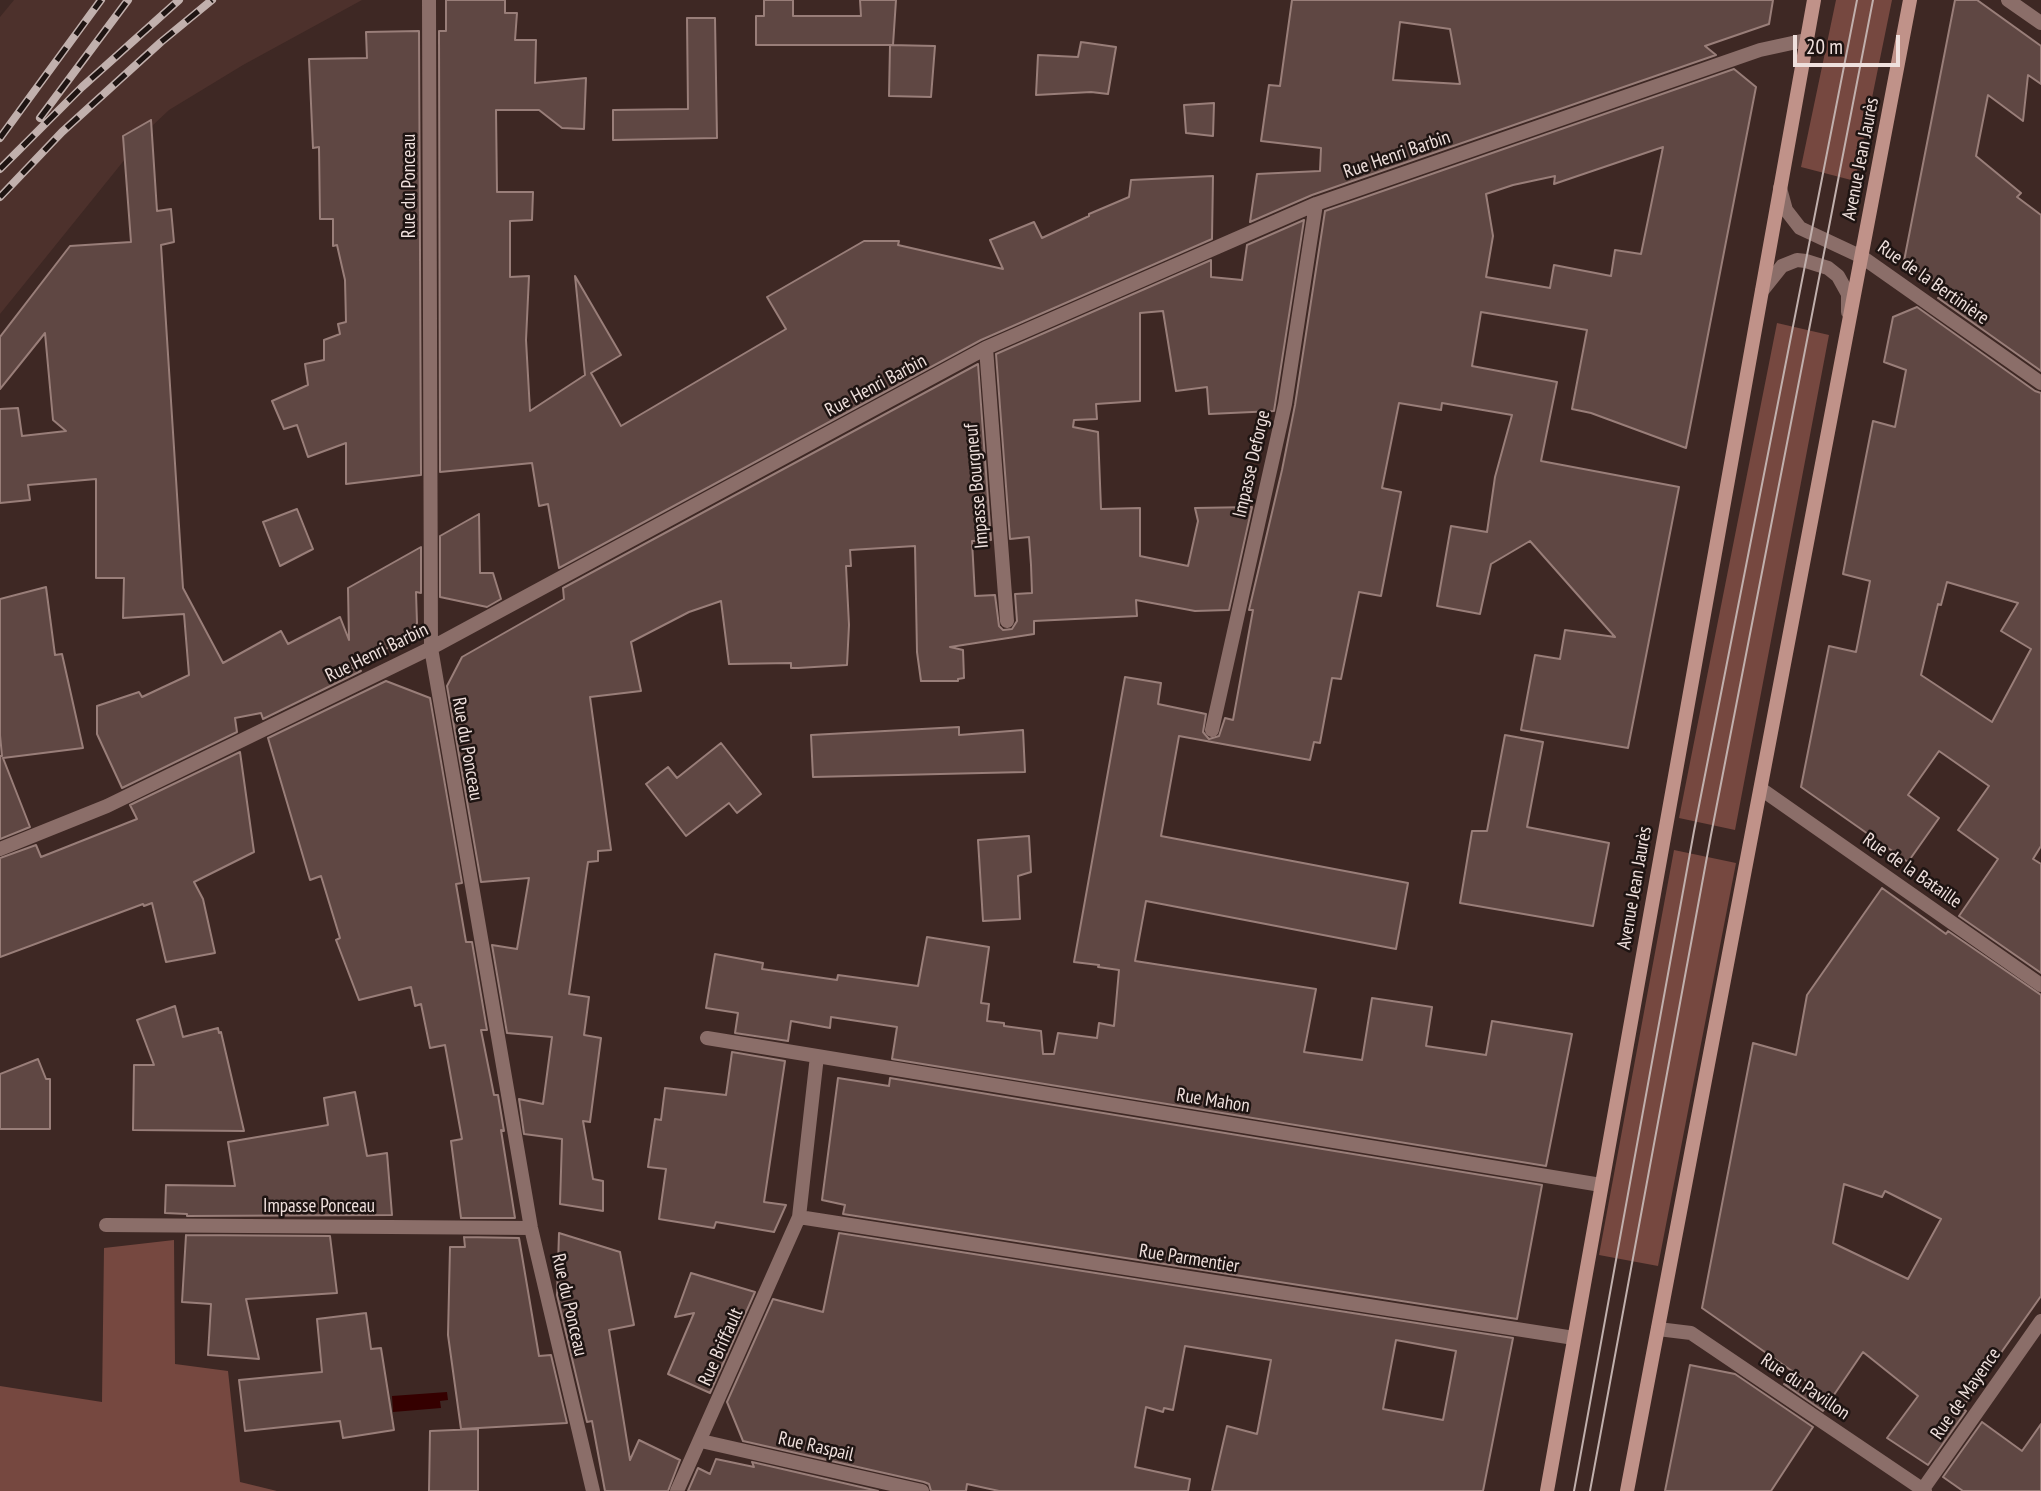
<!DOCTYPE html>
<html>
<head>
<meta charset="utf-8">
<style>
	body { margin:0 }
	#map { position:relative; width:2041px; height:1491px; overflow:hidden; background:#3e2824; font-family:"PT Sans Narrow",sans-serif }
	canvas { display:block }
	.scale { position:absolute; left:1793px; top:35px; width:107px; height:32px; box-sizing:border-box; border:4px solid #efe0dd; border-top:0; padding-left:9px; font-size:21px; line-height:24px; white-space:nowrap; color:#efe0dd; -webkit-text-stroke:5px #1e1412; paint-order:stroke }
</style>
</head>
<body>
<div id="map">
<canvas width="2041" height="1491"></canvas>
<div class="scale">20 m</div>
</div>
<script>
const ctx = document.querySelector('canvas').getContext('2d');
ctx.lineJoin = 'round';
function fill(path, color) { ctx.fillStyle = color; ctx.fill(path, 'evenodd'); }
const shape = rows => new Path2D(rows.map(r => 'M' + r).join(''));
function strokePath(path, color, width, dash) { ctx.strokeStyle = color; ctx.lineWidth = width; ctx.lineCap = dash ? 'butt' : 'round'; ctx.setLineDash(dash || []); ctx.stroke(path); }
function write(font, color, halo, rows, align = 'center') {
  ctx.font = font + ' "PT Sans Narrow",sans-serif'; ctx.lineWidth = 5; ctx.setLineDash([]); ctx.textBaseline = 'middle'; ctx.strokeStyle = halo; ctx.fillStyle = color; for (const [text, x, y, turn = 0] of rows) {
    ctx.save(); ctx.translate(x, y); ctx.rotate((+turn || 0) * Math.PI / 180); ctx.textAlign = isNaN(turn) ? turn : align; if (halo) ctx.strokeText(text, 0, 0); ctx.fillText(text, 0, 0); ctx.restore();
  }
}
fill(shape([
	[14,0,362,0,243,65,169,110,151,127,0,314,0,17]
]), '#4d312c');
fill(shape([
	[1836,0,1892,0,1855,181,1801,167],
	[1777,323,1829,335,1735,830,1679,818],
	[1674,850,1736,863,1658,1266,1599,1255],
	[174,1240,175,1364,228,1371,240,1482,277,1491,0,1491,0,1386,102,1402,104,1248]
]), '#764840');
fill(shape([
	[447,1392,448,1400,440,1401,441,1408,393,1412,392,1396]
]), '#350000');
const building = shape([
	[446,0,505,0,505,13,517,13,515,40,536,40,535,83,586,78,584,129,562,128,539,110,496,110,497,192,533,192,532,220,510,221,510,277,529,276,526,340,530,411,585,375,575,276,621,355,591,373,621,426,786,329,767,297,864,241,899,241,898,245,1003,269,990,240,1034,222,1042,238,1089,216,1089,214,1129,197,1131,180,1213,176,1212,239,981,340,559,568,548,504,539,506,532,463,440,472,439,31,446,31,446,0],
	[764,0,793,0,793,16,861,16,860,0,896,0,893,45,756,45,756,16,764,16,764,0],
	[1292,0,1773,0,1769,24,1705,46,1716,55,1312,195,1250,222,1257,174,1320,171,1321,148,1261,141,1269,85,1280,86,1292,0],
	[1400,22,1450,29,1460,84,1393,80,1400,22],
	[1955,0,1977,0,2041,46,2041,84,2028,75,2023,121,1988,95,1976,156,2021,193,2017,197,2041,215,2041,371,1938,298,1951,293,1904,261,1955,0],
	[687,18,715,18,717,138,613,140,613,110,688,109,687,18],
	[419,31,421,475,346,484,346,443,308,457,297,425,284,429,272,401,308,385,305,364,324,360,324,340,340,334,338,324,346,322,345,280,337,245,333,246,333,219,320,219,319,147,313,148,309,59,367,58,366,32,419,31],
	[1081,42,1116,47,1108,94,1091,92,1036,95,1038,55,1078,57,1081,42],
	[890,45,935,46,931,97,889,96,890,45],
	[1734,69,1756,87,1686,448,1591,413,1572,409,1587,330,1481,312,1472,366,1557,382,1541,461,1679,487,1628,748,1521,730,1535,655,1560,659,1565,630,1615,637,1530,541,1491,564,1480,614,1437,606,1451,526,1487,532,1495,477,1512,415,1442,403,1441,410,1399,403,1382,488,1401,492,1381,596,1359,592,1341,679,1332,678,1320,743,1314,742,1310,760,1179,736,1161,836,1408,883,1396,949,1146,901,1135,961,1316,989,1304,1052,1362,1060,1372,998,1432,1007,1426,1046,1486,1055,1492,1021,1572,1034,1546,1166,892,1059,897,1027,831,1017,830,1028,791,1021,788,1041,735,1033,738,1013,706,1008,715,954,763,963,762,969,837,980,838,975,918,986,927,937,989,947,981,1003,989,1004,987,1021,1004,1023,1004,1026,1041,1031,1043,1054,1054,1054,1058,1033,1097,1038,1099,1023,1114,1026,1119,970,1098,967,1099,965,1074,962,1125,677,1161,683,1158,704,1206,714,1203,732,1209,739,1219,736,1225,718,1233,720,1253,610,1249,610,1282,470,1295,405,1325,211,1734,69],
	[1663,147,1641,254,1615,250,1611,276,1554,265,1550,288,1486,277,1493,236,1486,194,1513,185,1555,176,1554,184,1663,147],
	[1214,103,1213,136,1186,133,1184,105,1214,103],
	[151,120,157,211,171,209,174,242,161,245,183,588,223,663,281,631,288,644,340,617,349,640,348,588,421,547,421,593,416,592,417,623,408,638,349,667,361,671,263,719,261,713,235,718,237,732,122,788,97,734,97,706,139,692,142,697,189,675,184,614,123,618,124,578,96,578,96,479,28,485,30,500,0,503,0,409,18,408,22,436,66,431,53,420,45,333,0,389,0,337,70,246,131,242,123,136,151,120],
	[1304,220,1274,411,1209,414,1207,387,1176,391,1163,311,1140,313,1140,401,1096,404,1097,419,1074,420,1073,427,1098,432,1101,509,1140,508,1140,556,1188,566,1198,521,1195,508,1252,507,1229,610,1195,611,1136,600,1137,616,1034,621,1034,634,950,647,963,650,964,678,958,679,958,681,921,681,917,652,915,546,850,550,851,566,846,566,849,625,847,665,798,668,791,668,791,663,729,664,721,601,689,612,631,642,641,691,590,697,611,850,598,851,598,861,588,862,569,994,589,997,584,1035,601,1038,590,1122,583,1121,593,1179,603,1181,603,1211,560,1204,562,1139,524,1134,519,1099,543,1104,552,1037,507,1033,492,945,517,949,529,878,481,882,447,686,462,657,564,599,563,588,978,364,991,540,972,541,975,596,995,595,999,626,1003,630,1012,629,1017,621,1015,594,1032,593,1031,565,1029,537,1010,539,996,354,1211,260,1211,277,1242,280,1247,245,1304,220],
	[1917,307,2035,391,2041,393,2041,846,2033,859,2041,864,2041,973,1959,916,1998,859,1958,830,1989,786,1939,751,1908,795,1939,818,1908,862,1801,787,1829,646,1856,652,1870,581,1843,574,1846,558,1873,421,1895,427,1906,370,1884,362,1893,317,1917,307],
	[1947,582,2018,603,2001,631,2031,649,1992,722,1921,675,1938,604,1941,605,1947,582],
	[297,509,313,549,280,566,263,522,297,509],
	[479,514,480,573,493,573,501,599,487,607,440,597,440,536,479,514],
	[46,587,55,655,62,654,83,748,3,758,30,827,0,839,0,756,2,756,0,735,0,599,46,587],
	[386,681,430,698,462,883,456,884,466,942,472,942,487,1030,481,1030,494,1095,498,1095,504,1131,501,1130,515,1218,461,1218,451,1141,462,1139,445,1045,430,1048,421,1004,415,1006,411,987,359,1000,336,940,340,938,321,876,310,880,268,738,386,681],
	[959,727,959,735,1023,730,1025,772,813,777,811,735,959,727],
	[1505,735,1543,742,1527,827,1609,843,1593,926,1460,903,1472,831,1487,831,1505,735],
	[721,743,761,794,737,813,729,803,686,836,646,784,668,767,677,778,721,743],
	[240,752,254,852,194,882,203,899,215,953,166,962,152,903,144,906,143,904,0,957,0,858,36,845,41,857,137,819,130,805,240,752],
	[1029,836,1031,872,1018,876,1020,919,983,921,978,840,1029,836],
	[1882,888,1946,934,1948,931,2041,995,2041,1296,1962,1408,1966,1411,1928,1465,1887,1438,1918,1396,1863,1352,1823,1411,1784,1384,1822,1392,1702,1308,1753,1043,1796,1055,1807,995,1882,888],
	[1844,1184,1882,1197,1885,1191,1941,1219,1908,1279,1833,1243,1844,1184],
	[175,1006,183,1037,218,1028,219,1033,221,1032,244,1131,133,1130,134,1065,154,1065,137,1020,175,1006],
	[732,1052,785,1061,764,1202,786,1205,774,1232,716,1222,714,1228,659,1219,666,1169,648,1167,655,1119,661,1120,665,1088,726,1095,732,1052],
	[38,1059,46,1079,50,1079,50,1129,0,1129,0,1074,38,1059],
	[838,1078,889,1086,890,1078,1542,1185,1517,1319,843,1214,845,1205,822,1200,838,1078],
	[355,1092,367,1156,387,1153,392,1215,187,1216,187,1214,165,1213,166,1185,235,1186,228,1142,328,1125,324,1098,355,1092],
	[559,1233,620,1252,634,1325,609,1330,630,1460,639,1440,680,1460,668,1491,605,1491,592,1421,587,1422,557,1295,559,1233],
	[839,1233,1513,1338,1483,1491,1212,1491,1227,1426,1257,1434,1271,1360,1185,1346,1173,1410,1164,1408,1163,1412,1146,1407,1135,1467,1190,1479,1188,1491,999,1491,967,1484,966,1491,931,1491,929,1484,924,1482,743,1441,727,1402,773,1299,823,1312,839,1233],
	[1396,1340,1456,1351,1443,1420,1383,1409,1396,1340],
	[186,1235,330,1236,337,1293,246,1299,259,1359,208,1355,211,1304,182,1302,186,1235],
	[464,1237,519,1238,539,1356,551,1355,567,1423,461,1429,448,1335,450,1247,465,1247,464,1237],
	[691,1273,755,1292,710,1393,668,1374,694,1313,675,1317,691,1273],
	[366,1313,371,1349,381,1348,394,1430,343,1438,340,1421,245,1431,239,1380,322,1372,317,1319,366,1313],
	[1690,1365,1735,1374,1813,1427,1771,1491,1665,1491,1690,1365],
	[1982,1422,2022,1451,2041,1424,2041,1491,1963,1491,1943,1477,1982,1422],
	[478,1429,478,1491,429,1491,430,1431,478,1429],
	[716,1459,754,1467,752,1462,878,1491,688,1491,698,1468,710,1474,716,1459]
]);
fill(building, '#5f4743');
strokePath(building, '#997e79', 2);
strokePath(shape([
	[429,0,431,648,531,1228,593,1491],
	[2008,0,2041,23],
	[1780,188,1786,210,1800,228,1862,257,2041,383],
	[1762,291,1782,266,1797,260,1806,261,1828,268,1838,276,1848,294,1848,312],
	[986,348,1007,621],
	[1212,730,1285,404,1316,204],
	[1761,789,2041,985],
	[0,849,107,806,431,648,986,348,1316,204,1760,50,1806,40],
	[707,1038,817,1056],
	[799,1217,1574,1338],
	[106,1225,531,1228],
	[1658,1329,1691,1333,1925,1491],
	[701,1441,922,1491],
	[1923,1489,2041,1321],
	[677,1491,799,1217,817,1056,1601,1185]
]), '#8b6e69', 14);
strokePath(shape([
	[1547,1491,1814,0],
	[1627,1491,1910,0]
]), '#c09289', 14);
strokePath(shape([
	[1574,1491,1694,831,1857,0],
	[1590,1491,1711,835,1873,0]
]), '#c1b0ad', 2);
const rail = shape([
	[40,118,128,0],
	[0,138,101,0],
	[0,169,82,87,179,0],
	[0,197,62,132,161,42,212,0]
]);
strokePath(rail, '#c1b0ad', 8);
strokePath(rail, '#1e1412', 5, [16]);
write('19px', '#efe0dd', '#1e1412', [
	["Rue Henri Barbin",1397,155,-19],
	["Avenue Jean Jaurès",1861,159,-79],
	["Rue du Ponceau",410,186,-90],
	["Rue de la Bertinière",1933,283,35],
	["Rue Henri Barbin",876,386,-28],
	["Impasse Deforge",1252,464,-77],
	["Impasse Bourgneuf",977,486,-95],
	["Rue Henri Barbin",377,653,-26],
	["Rue du Ponceau",467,749,80],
	["Rue de la Bataille",1912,871,35],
	["Avenue Jean Jaurès",1635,888,-80],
	["Rue Mahon",1213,1101,9],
	["Impasse Ponceau",319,1207],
	["Rue Parmentier",1189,1259,9],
	["Rue du Ponceau",569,1305,77],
	["Rue Briffault",721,1347,-66],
	["Rue du Pavillon",1805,1387,34],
	["Rue de Mayence",1966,1394,-55],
	["Rue Raspail",816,1447,13]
]);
</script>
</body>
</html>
